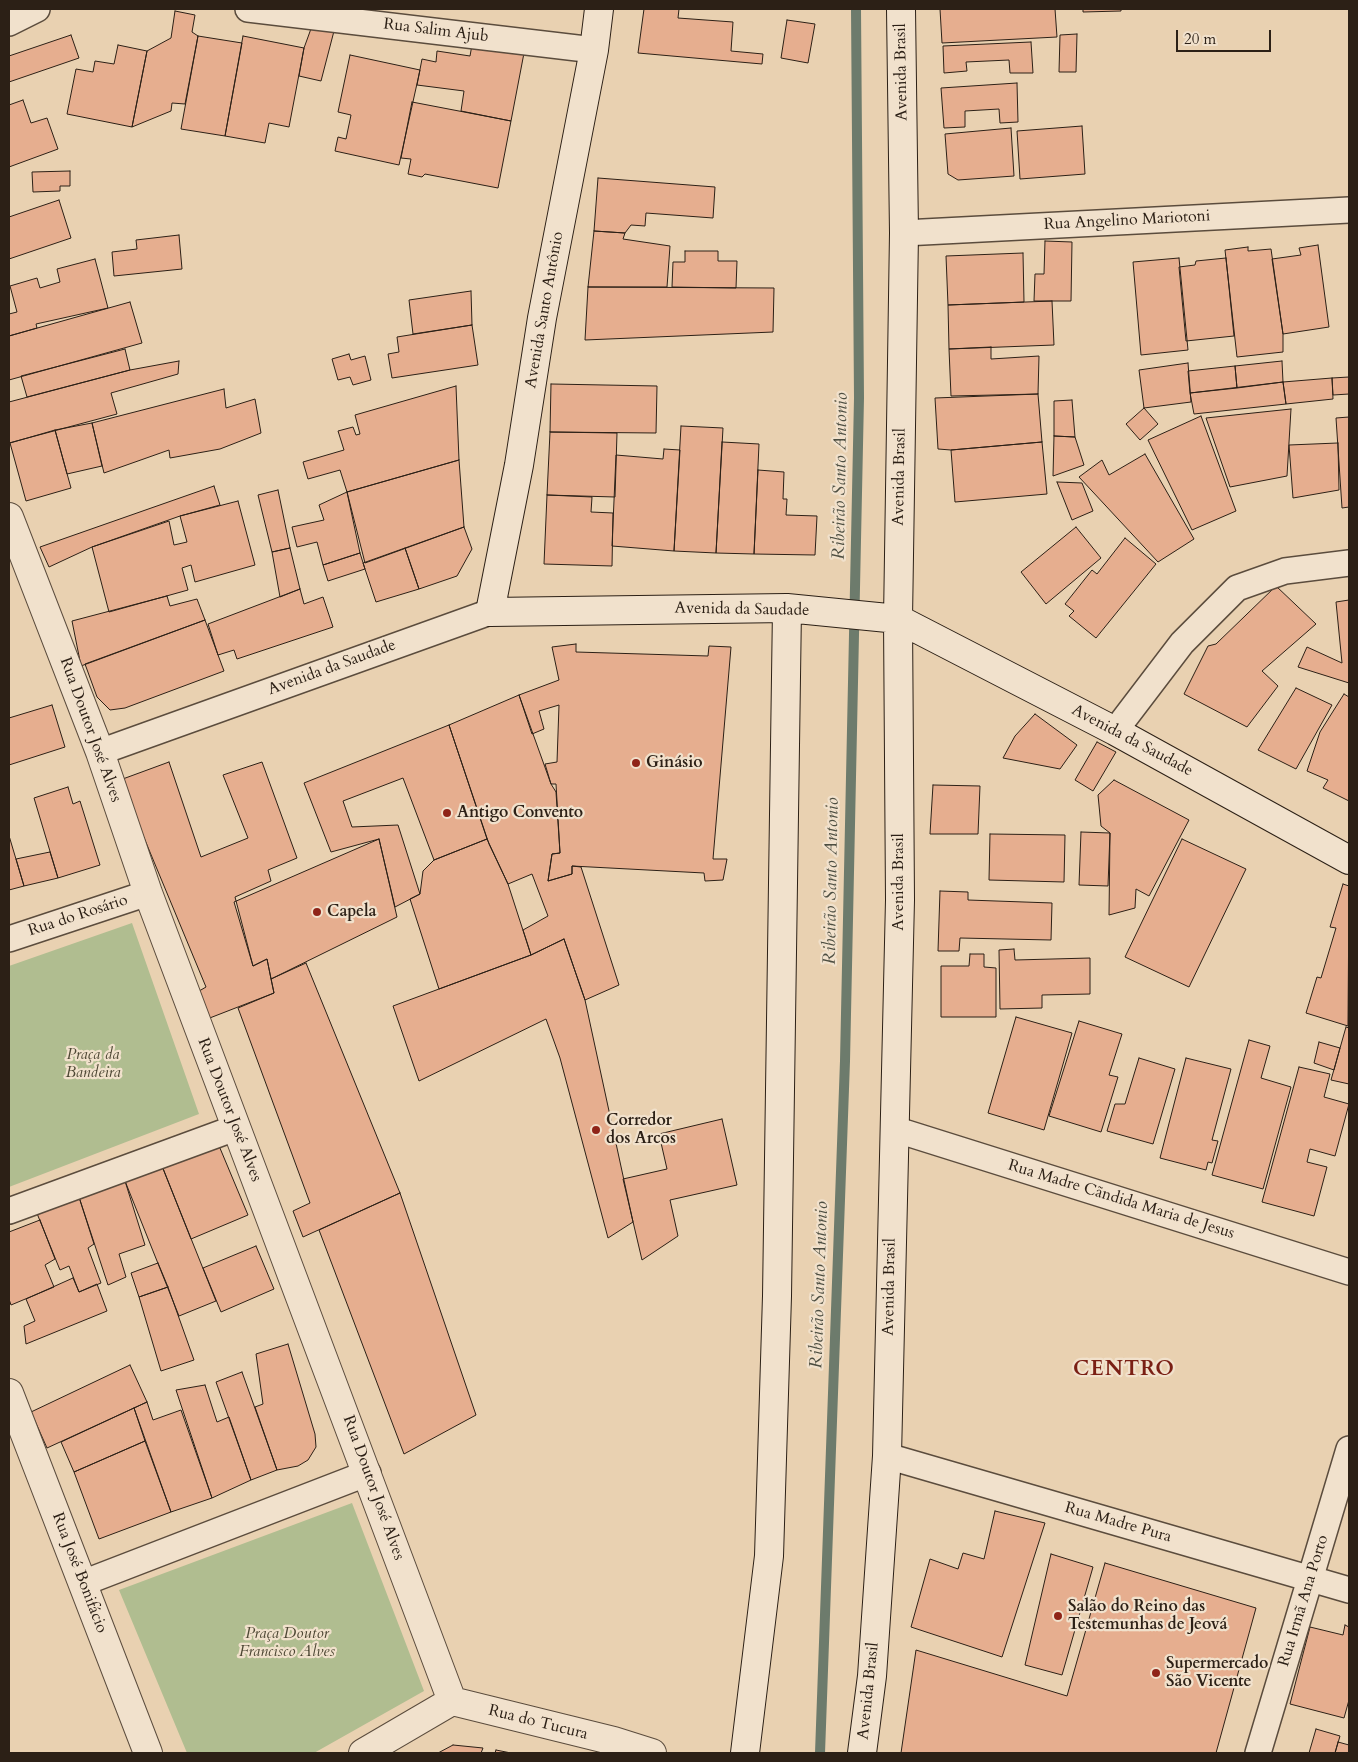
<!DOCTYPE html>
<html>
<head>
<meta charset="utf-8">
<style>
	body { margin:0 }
	#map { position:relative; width:1358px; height:1762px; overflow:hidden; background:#e9d1b1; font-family:Cardo,serif }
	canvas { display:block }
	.frame { position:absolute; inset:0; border:10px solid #2c2016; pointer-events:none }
	.scale { position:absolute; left:1176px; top:30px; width:95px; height:22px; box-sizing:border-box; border:2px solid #2c2016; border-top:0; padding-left:6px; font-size:15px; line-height:18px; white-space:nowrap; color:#2c2016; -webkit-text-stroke:4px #f1e1cc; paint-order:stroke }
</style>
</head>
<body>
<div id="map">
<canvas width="1358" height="1762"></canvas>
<div class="frame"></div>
<div class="scale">20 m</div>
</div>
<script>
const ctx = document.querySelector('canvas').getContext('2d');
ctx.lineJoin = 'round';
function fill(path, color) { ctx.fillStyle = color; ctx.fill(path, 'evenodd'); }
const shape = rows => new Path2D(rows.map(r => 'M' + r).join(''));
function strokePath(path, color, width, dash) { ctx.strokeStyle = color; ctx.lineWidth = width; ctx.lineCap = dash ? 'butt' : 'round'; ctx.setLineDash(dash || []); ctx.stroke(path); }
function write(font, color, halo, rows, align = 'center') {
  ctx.font = font + ' Cardo,serif'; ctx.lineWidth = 4.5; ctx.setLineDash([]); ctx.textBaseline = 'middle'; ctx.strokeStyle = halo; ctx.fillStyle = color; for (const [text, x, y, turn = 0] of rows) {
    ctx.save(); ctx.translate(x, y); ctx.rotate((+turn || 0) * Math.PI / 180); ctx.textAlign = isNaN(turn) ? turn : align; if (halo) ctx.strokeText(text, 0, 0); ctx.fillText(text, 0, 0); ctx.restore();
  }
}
fill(shape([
	[132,923,199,1114,9,1187,9,966],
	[352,1503,424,1691,314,1753,187,1753,119,1590]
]), '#b0bd90');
strokePath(shape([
	[820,1753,845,1061,859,398,856,9]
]), '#6d7b6c', 10);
const building = shape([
	[644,9,679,9,678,18,733,22,731,51,763,54,762,64,638,53,644,9],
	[940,9,1055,9,1057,37,942,43,940,9],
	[1083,9,1121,9,1121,11,1083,12,1083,9],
	[175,11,195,15,192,32,198,36,185,104,172,103,171,111,132,127,147,51,171,38,175,11],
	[787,20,815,24,808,63,781,58,787,20],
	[312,26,334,31,321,81,299,76,304,48,312,26],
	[1077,34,1076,72,1059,72,1060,35,1077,34],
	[71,35,79,58,9,82,9,56,71,35],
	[198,36,242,43,225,136,181,129,198,36],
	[243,36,304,48,289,127,269,123,265,143,225,136,243,36],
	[1031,42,1033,73,1010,73,1009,60,966,62,967,71,944,73,943,46,1031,42],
	[118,45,147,51,132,127,67,114,76,69,93,72,95,61,114,64,118,45],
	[472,45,524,53,511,121,461,111,464,91,417,85,422,59,436,62,437,51,470,56,472,45],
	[350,55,420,70,399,165,335,151,338,137,346,139,351,115,338,112,350,55],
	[1017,83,1018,122,1000,123,999,109,965,111,965,127,944,128,941,88,1017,83],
	[23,100,31,123,47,118,58,149,9,167,9,105,23,100],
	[412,102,511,121,498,188,425,174,422,177,408,174,411,159,401,158,412,102],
	[1082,126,1085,174,1020,179,1017,131,1082,126],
	[1011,128,1014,176,958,180,948,174,945,134,1011,128],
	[70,171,70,186,60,186,60,191,33,192,32,172,70,171],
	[598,178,715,187,713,218,646,213,645,226,631,225,625,233,594,231,598,178],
	[59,200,71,238,9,259,9,217,59,200],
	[594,231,625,233,623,239,670,246,667,287,588,287,594,231],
	[179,235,182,269,114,276,112,252,137,249,136,240,179,235],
	[1045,241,1072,242,1071,301,1034,301,1035,274,1044,274,1045,241],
	[1318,245,1329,327,1283,334,1272,259,1301,255,1299,248,1318,245],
	[1248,247,1248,251,1271,249,1283,334,1283,352,1237,357,1225,250,1248,247],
	[685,251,718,251,718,261,737,261,736,288,672,287,673,262,685,262,685,251],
	[1023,253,1024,302,948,305,946,256,1023,253],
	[1179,258,1188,350,1141,355,1133,262,1179,258],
	[1226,258,1234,336,1186,341,1179,267,1195,265,1196,261,1226,258],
	[95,259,108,308,36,324,37,328,9,336,9,314,17,312,10,286,37,278,40,288,60,282,57,269,95,259],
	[588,287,774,288,773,332,585,340,588,287],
	[471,291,472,325,413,334,409,300,471,291],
	[1052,301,1054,345,949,349,948,305,1052,301],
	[130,302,142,343,9,380,9,336,130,302],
	[472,325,478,365,392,378,388,354,399,352,397,337,472,325],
	[991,347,991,359,1039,356,1038,394,951,396,949,349,991,347],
	[125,349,130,370,27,397,21,376,125,349],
	[349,354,351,360,365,356,371,380,353,385,350,377,338,380,332,359,349,354],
	[179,361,178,374,111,393,117,414,9,443,9,402,130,370,179,361],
	[1282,361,1283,382,1237,388,1235,366,1282,361],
	[1188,363,1191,402,1144,408,1139,370,1188,363],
	[1235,366,1237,388,1190,393,1188,371,1235,366],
	[1349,377,1349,394,1333,395,1332,378,1349,377],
	[1332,378,1333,399,1286,404,1283,382,1332,378],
	[1283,382,1286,404,1194,414,1190,393,1283,382],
	[551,384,657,386,656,433,550,432,551,384],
	[456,386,459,460,347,492,340,470,308,479,303,462,344,450,338,431,353,427,356,435,360,434,355,415,456,386],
	[224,389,226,408,255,399,261,433,220,449,170,458,169,450,104,473,92,423,224,389],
	[1038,394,1042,442,951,450,938,449,935,398,1038,394],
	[1072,400,1075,437,1054,436,1054,401,1072,400],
	[1144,408,1158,424,1140,440,1126,424,1144,408],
	[1291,409,1287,476,1230,487,1206,418,1291,409],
	[1201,416,1236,511,1192,530,1148,440,1201,416],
	[1349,417,1349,507,1342,508,1336,418,1349,417],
	[92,423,102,466,67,474,55,430,92,423],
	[681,426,723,428,716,553,674,551,681,426],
	[55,430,71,488,26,501,10,443,55,430],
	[550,432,617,433,615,497,547,495,550,432],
	[1054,436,1075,437,1084,465,1053,476,1054,436],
	[722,442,759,444,754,554,716,553,722,442],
	[1042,442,1047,494,955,502,951,450,1042,442],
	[1338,443,1339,490,1293,498,1289,445,1338,443],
	[664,449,680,450,674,551,612,546,616,455,663,459,664,449],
	[1145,454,1194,539,1158,562,1079,477,1102,460,1109,475,1145,454],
	[459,460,464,527,365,563,347,492,459,460],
	[758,470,784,472,783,499,787,499,786,515,817,516,815,555,754,554,758,470],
	[1057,482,1082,483,1093,511,1072,520,1057,482],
	[214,486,220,505,180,516,92,547,49,567,40,547,214,486],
	[278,490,290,548,272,552,258,495,278,490],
	[347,492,360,553,323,565,317,542,297,547,292,527,324,520,319,505,347,492],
	[547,495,592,497,591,512,613,513,612,566,544,564,547,495],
	[238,501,255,565,195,582,191,565,182,568,188,590,109,612,92,547,169,521,174,545,187,542,180,516,238,501],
	[464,527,472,549,457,576,419,589,405,548,464,527],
	[1076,527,1101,558,1046,604,1021,572,1076,527],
	[1125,538,1156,564,1096,638,1069,616,1074,611,1065,604,1092,570,1097,574,1125,538],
	[290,548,300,589,280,597,272,552,290,548],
	[405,548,419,589,376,602,363,563,405,548],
	[360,553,365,569,328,581,323,565,360,553],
	[1276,586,1316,624,1262,671,1278,686,1247,727,1184,694,1208,646,1216,644,1276,586],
	[300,589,304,604,323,597,333,627,237,659,234,650,218,655,208,624,300,589],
	[167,596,170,606,197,599,205,620,81,666,72,621,167,596],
	[1349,600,1349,683,1298,667,1307,647,1342,663,1336,602,1349,600],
	[205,620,224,671,125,708,110,710,97,697,85,664,205,620],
	[576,644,576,652,708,656,709,646,731,647,713,859,727,859,723,880,705,881,704,873,572,866,572,874,548,881,552,854,560,853,556,784,551,784,545,764,557,762,559,705,539,711,544,729,532,734,519,695,559,680,552,647,576,644],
	[1296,688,1332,705,1296,769,1258,750,1296,688],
	[1344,694,1349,697,1349,801,1323,788,1328,780,1307,771,1320,732,1344,694],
	[519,695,551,784,556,792,560,853,552,854,548,881,572,874,572,866,581,867,619,985,585,1000,564,939,531,955,523,930,548,916,532,874,508,884,489,844,449,725,519,695],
	[52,705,65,747,9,765,9,718,52,705],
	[1035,714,1077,745,1060,769,1003,758,1015,736,1035,714],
	[449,725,487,839,434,860,403,778,343,801,352,827,398,825,420,894,395,907,379,839,331,852,304,783,449,725],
	[1097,742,1116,752,1093,791,1075,780,1097,742],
	[169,762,201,857,248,838,223,775,262,762,297,858,268,870,271,881,235,897,253,966,267,959,274,993,202,1021,194,994,206,987,120,780,169,762],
	[1114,780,1189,820,1149,896,1136,889,1135,908,1109,915,1110,833,1101,826,1098,795,1114,780],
	[933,785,980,786,978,834,930,834,933,785],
	[68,787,73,804,80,801,100,865,58,878,34,798,68,787],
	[1081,832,1110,833,1108,886,1079,885,1081,832],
	[990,834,1065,835,1064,882,989,880,990,834],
	[10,839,24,886,9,890,9,840,10,839],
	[379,839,397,917,271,979,267,959,253,966,234,902,379,839],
	[487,839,508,884,531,955,439,989,410,899,420,894,423,871,434,860,487,839],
	[1182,839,1246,869,1189,987,1125,957,1182,839],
	[50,852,58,878,24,886,16,859,50,852],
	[1343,884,1349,886,1348,1026,1306,1013,1317,977,1321,978,1336,928,1330,927,1343,884],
	[940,891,968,892,968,900,1052,903,1051,940,960,938,959,951,938,951,940,891],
	[564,939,585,1000,633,1222,608,1238,560,1058,546,1019,419,1081,393,1006,531,955,564,939],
	[1014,949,1015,960,1090,958,1090,994,1042,995,1042,1008,1000,1009,999,950,1014,949],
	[970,954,984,954,984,967,996,968,996,1017,941,1017,941,966,969,966,970,954],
	[306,963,400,1193,303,1237,293,1211,310,1203,238,1008,274,993,271,979,306,963],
	[1016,1017,1072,1033,1044,1130,988,1113,1016,1017],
	[1079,1021,1122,1034,1109,1075,1118,1077,1101,1132,1049,1116,1079,1021],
	[1346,1027,1349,1028,1349,1084,1331,1080,1346,1027],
	[1249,1040,1270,1046,1261,1078,1291,1087,1263,1189,1212,1175,1249,1040],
	[1319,1042,1340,1048,1334,1070,1314,1063,1319,1042],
	[1139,1058,1175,1069,1153,1144,1107,1131,1115,1104,1125,1104,1139,1058],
	[1186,1058,1231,1069,1212,1140,1218,1141,1212,1163,1208,1162,1206,1170,1160,1158,1186,1058],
	[1299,1067,1330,1074,1324,1097,1349,1104,1335,1156,1310,1149,1307,1162,1327,1167,1314,1216,1262,1202,1299,1067],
	[722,1119,737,1185,670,1200,678,1236,642,1260,623,1179,667,1169,659,1134,722,1119],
	[217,1141,248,1215,191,1239,162,1166,217,1141],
	[162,1166,216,1301,179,1316,125,1181,162,1166],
	[125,1181,145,1245,119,1254,126,1277,108,1285,78,1194,125,1181],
	[400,1193,476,1415,404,1454,319,1230,400,1193],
	[78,1194,94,1244,88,1248,101,1283,79,1292,69,1266,60,1270,36,1211,78,1194],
	[40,1220,55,1259,45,1265,54,1287,11,1305,9,1299,9,1232,40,1220],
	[256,1246,274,1289,221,1312,203,1268,256,1246],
	[158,1263,168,1287,139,1297,131,1273,158,1263],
	[73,1278,79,1292,97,1284,107,1311,26,1344,24,1326,35,1321,26,1299,73,1278],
	[168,1287,194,1360,161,1371,139,1297,168,1287],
	[288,1344,315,1434,316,1447,308,1460,298,1466,277,1470,255,1407,263,1404,256,1354,288,1344],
	[130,1365,147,1402,47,1448,31,1412,130,1365],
	[242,1372,277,1470,251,1480,216,1382,242,1372],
	[205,1385,217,1422,229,1417,251,1480,212,1498,176,1390,205,1385],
	[147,1402,153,1420,181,1410,212,1498,171,1512,134,1408,147,1402],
	[134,1408,145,1441,74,1472,61,1442,134,1408],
	[145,1441,171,1512,99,1539,74,1472,145,1441],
	[995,1511,1045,1523,1002,1657,911,1627,930,1559,958,1569,963,1553,984,1559,995,1511],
	[1051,1554,1093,1567,1062,1675,1025,1665,1051,1554],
	[1105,1563,1256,1608,1216,1753,901,1753,916,1650,1067,1696,1105,1563],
	[1345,1625,1349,1627,1349,1700,1344,1718,1290,1704,1310,1627,1343,1635,1345,1625],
	[1316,1729,1340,1736,1335,1753,1309,1753,1316,1729],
	[1338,1742,1349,1745,1349,1753,1335,1753,1338,1742],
	[453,1745,483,1748,481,1753,438,1753,453,1745],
	[496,1750,511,1753,495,1753,496,1750]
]);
fill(building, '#e6ae8f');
strokePath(building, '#2c2016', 1);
const minor = shape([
	[248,9,594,50],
	[9,23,37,9],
	[904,233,1349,210],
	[1115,731,1182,643,1237,588,1285,571,1349,563],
	[100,752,490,612],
	[9,939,148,893],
	[894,1129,1349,1272],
	[9,1211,235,1128],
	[887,1456,1349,1590],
	[83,1583,368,1473],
	[1258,1753,1349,1449]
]);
const tertiary = shape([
	[9,517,100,752,148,893,452,1701],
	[9,1393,148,1753],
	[452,1701,614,1741,652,1753],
	[363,1753,452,1701]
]);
const secondary = shape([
	[599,9,594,50,542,318,519,465,490,612,787,608,898,619,1115,731,1349,860],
	[745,1753,769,1556,777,1296,787,608],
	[862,1753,872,1676,887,1456,900,900,898,619,904,233,901,9]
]);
strokePath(minor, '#5b4c3d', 28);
strokePath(tertiary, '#5b4c3d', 30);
strokePath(secondary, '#2c2016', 30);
strokePath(minor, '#f1e1cc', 25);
strokePath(tertiary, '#f1e1cc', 28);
strokePath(secondary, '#f1e1cc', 28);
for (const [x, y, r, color] of [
	[636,763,5,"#8f2418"],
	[447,813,5,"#8f2418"],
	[317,912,5,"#8f2418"],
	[596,1130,5,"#8f2418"],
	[1058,1616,5,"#8f2418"],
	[1156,1673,5,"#8f2418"]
]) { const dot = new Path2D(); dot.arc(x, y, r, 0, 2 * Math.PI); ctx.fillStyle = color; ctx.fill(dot); strokePath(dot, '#f1e1cc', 2); }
write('16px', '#2c2016', '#f1e1cc', [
	["Rua Salim Ajub",436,31,7],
	["Avenida Brasil",902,72,-91],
	["Rua Angelino Mariotoni",1127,221,-3],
	["Avenida Santo Antônio",545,310,-80],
	["Avenida Brasil",900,477,-89],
	["Avenida da Saudade",742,610,1],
	["Avenida da Saudade",332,668,-20],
	["Rua Doutor José Alves",90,730,70],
	["Avenida da Saudade",1132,741,28],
	["Avenida Brasil",899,882,-90],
	["Rua do Rosário",78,916,-18],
	["Rua Doutor José Alves",229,1110,69],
	["Rua Madre Cãndida Maria de Jesus",1121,1200,17],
	["Avenida Brasil",890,1287,-89],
	["Rua Doutor José Alves",373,1488,70],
	["Rua Madre Pura",1118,1523,16],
	["Rua José Bonifácio",79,1573,69],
	["Rua Irmã Ana Porto",1304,1601,-73],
	["Avenida Brasil",869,1691,-84],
	["Rua do Tucura",538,1723,14]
]);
write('bold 16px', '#2c2016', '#f1e1cc', [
	["Ginásio",646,763],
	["Antigo Convento",457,813],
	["Capela",327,912],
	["Corredor",606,1121],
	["dos Arcos",606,1139],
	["Salão do Reino das",1068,1607],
	["Testemunhas de Jeová",1068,1625],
	["Supermercado",1166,1664],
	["São Vicente",1166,1682]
], 'left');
write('italic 16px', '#4d4734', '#f1e1cc', [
	["Praça da",93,1055],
	["Bandeira",93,1073],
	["Praça Doutor",287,1634],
	["Francisco Alves",287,1652]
]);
write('italic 18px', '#4d4e41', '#f1e1cc', [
	["Ribeirão Santo Antonio",841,476,-89],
	["Ribeirão Santo Antonio",832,881,-89],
	["Ribeirão Santo Antonio",820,1285,-88]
]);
ctx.letterSpacing = '1px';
write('bold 21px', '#7a1f14', '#f1e1cc', [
	["CENTRO",1124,1370]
]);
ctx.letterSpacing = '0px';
</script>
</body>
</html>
